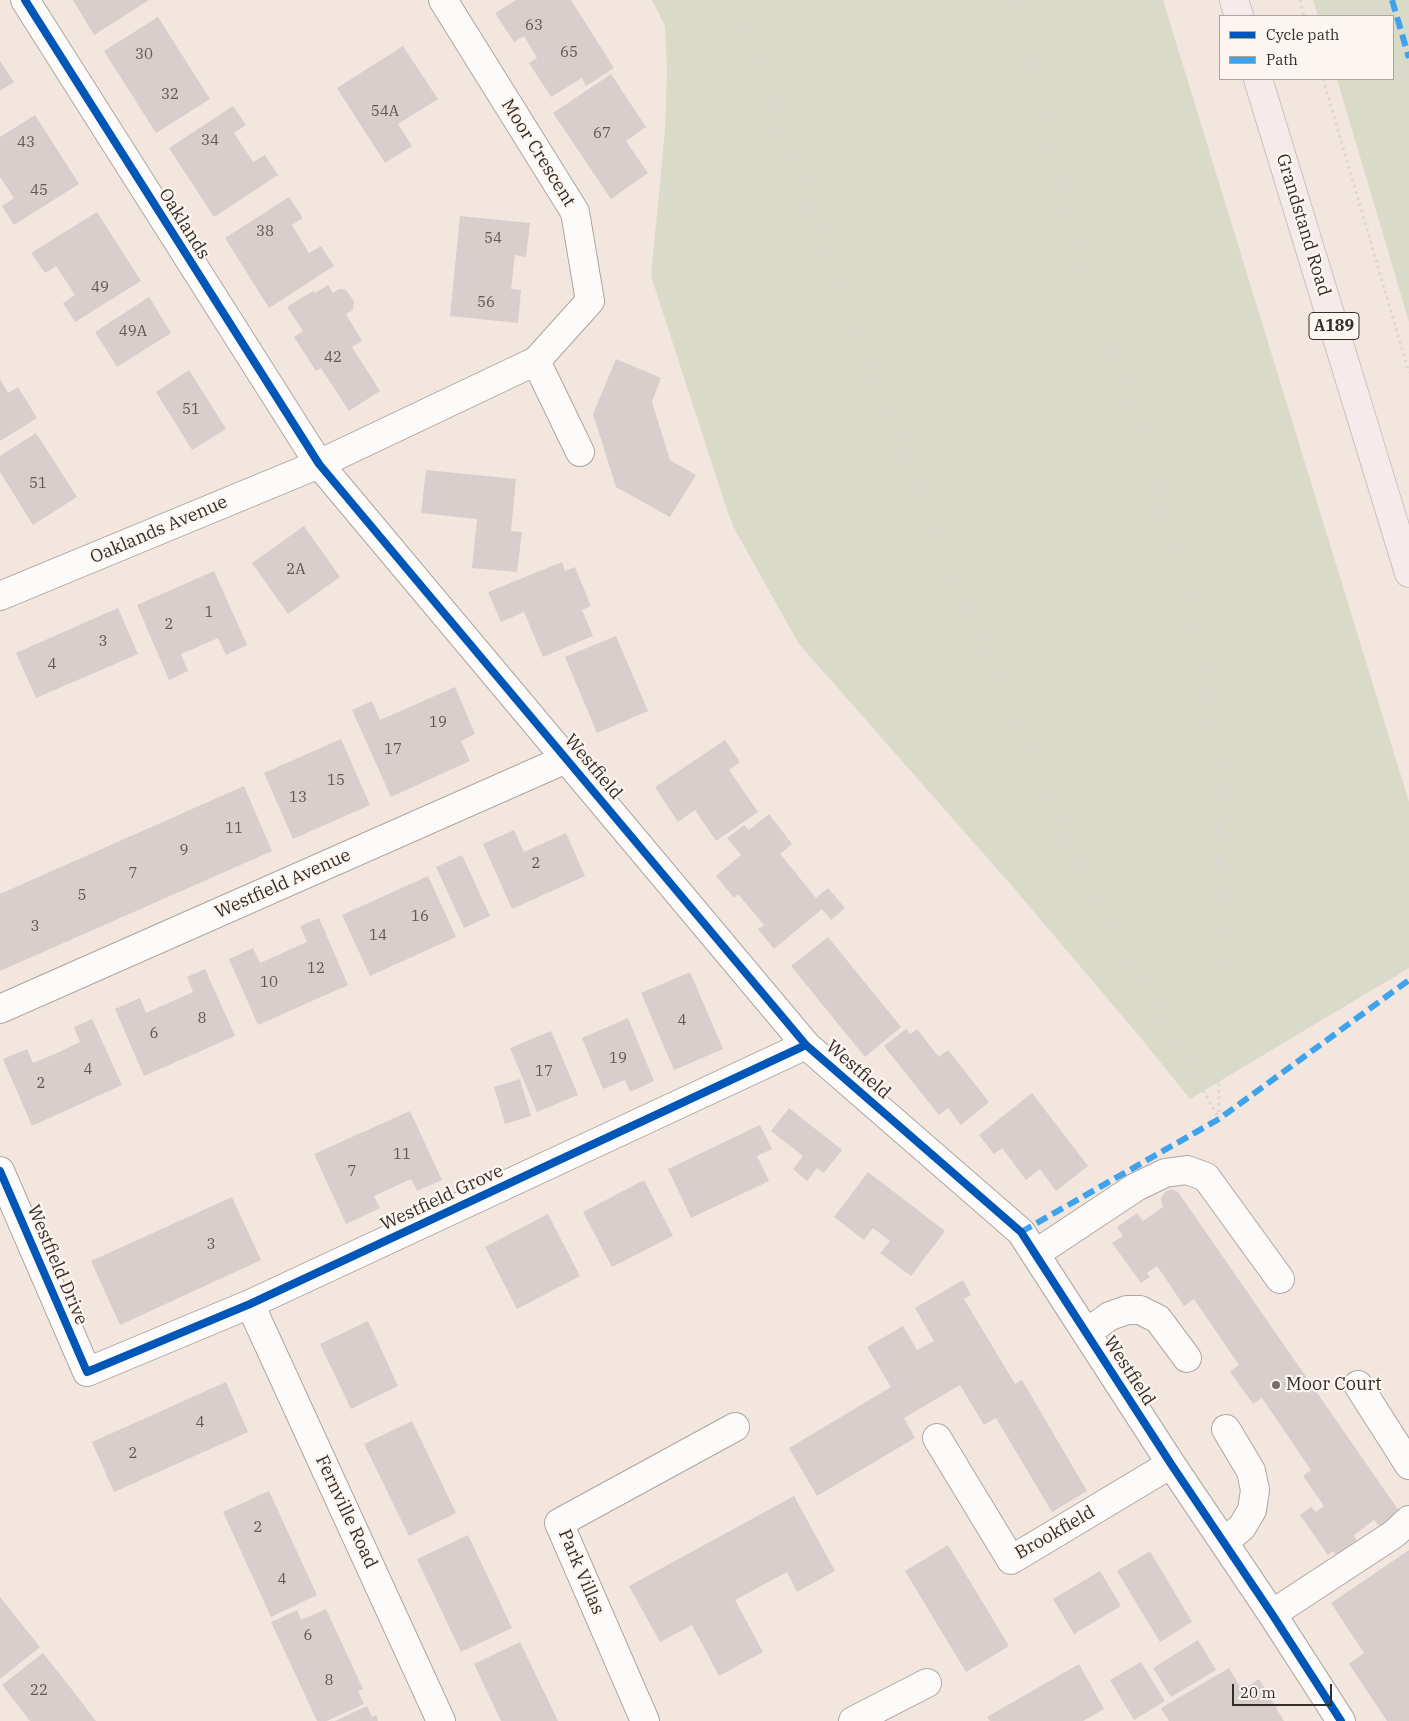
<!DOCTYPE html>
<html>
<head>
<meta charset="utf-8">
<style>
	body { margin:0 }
	#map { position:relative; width:1409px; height:1721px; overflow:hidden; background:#f2e6df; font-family:"IBM Plex Serif",serif }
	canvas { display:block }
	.legend { position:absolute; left:1219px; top:15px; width:175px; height:65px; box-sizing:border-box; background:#fdf5ef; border:1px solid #ada59f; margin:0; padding:6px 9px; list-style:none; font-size:15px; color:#352d28 }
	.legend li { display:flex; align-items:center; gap:10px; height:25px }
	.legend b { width:25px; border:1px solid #ada59f }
	.scale { position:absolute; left:1232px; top:1684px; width:100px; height:22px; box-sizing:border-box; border:2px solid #352d28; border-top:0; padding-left:6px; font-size:15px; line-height:18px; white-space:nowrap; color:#352d28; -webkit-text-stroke:4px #fdf5ef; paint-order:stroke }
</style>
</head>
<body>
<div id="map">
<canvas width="1409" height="1721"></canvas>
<ul class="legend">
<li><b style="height:6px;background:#0057b8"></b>Cycle path</li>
<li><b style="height:6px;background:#3ea3eb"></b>Path</li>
</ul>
<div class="scale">20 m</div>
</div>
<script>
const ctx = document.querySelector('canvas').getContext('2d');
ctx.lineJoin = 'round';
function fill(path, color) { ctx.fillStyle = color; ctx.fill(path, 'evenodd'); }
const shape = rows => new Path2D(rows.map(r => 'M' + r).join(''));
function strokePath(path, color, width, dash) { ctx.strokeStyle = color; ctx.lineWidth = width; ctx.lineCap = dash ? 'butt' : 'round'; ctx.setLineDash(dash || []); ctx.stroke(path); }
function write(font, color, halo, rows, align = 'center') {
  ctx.font = font + ' "IBM Plex Serif",serif'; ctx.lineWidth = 4.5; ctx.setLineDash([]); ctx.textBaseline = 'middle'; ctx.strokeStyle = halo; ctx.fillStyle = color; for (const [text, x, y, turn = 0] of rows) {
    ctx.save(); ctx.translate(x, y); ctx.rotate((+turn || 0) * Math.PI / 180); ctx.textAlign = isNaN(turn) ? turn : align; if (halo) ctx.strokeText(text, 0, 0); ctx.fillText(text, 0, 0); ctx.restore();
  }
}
fill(shape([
	[652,0,1163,0,1409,802,1409,968,1190,1099,1140,1037,1012,886,799,644,735,530,728,513,651,276,665,131,667,72,665,26],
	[1313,0,1409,0,1409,322,1337,79,1393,79,1393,16,1318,16]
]), '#dadac9');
fill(shape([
	[73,0,149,0,94,35],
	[516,0,571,0,614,68,586,86,582,78,551,97,529,63,537,58,524,36,514,42,495,13],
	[158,17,210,99,156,133,104,51],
	[403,46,438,99,398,124,412,146,385,163,337,88],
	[0,61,14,82,0,91],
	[611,74,646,127,626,141,648,173,611,199,553,113],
	[233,106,246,125,234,133,253,162,265,155,278,175,214,217,169,148],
	[35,115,79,184,14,225,2,206,14,198,0,177,0,137],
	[289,197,303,218,292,225,309,253,321,246,334,266,269,308,225,238],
	[97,212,141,281,75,322,63,303,75,295,56,266,45,273,31,253],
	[460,216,530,223,526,257,515,255,511,289,521,290,518,323,450,316],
	[328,285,333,293,339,289,346,290,354,301,353,310,346,314,362,341,352,347,380,391,349,411,321,368,316,371,294,337,303,331,287,307,313,291,315,293],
	[149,297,171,333,117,367,95,332],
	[616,359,661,378,652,402,670,460,696,475,670,517,616,487,593,414],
	[189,370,226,429,192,450,156,392],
	[0,379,8,393,18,387,37,418,0,441],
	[36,433,77,497,33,525,0,472,0,456],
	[426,470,516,479,511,531,522,532,517,572,472,568,477,519,421,513],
	[304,526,340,577,288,614,252,563],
	[562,562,565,571,575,567,591,606,582,610,593,636,543,657,524,612,501,622,488,592],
	[214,571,247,645,226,655,218,638,200,646,181,654,188,671,169,680,137,605],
	[118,608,138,654,36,698,16,653],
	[616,636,648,711,597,733,565,657],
	[455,687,475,734,461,741,470,761,391,797,352,710,372,701,380,720],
	[341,739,370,805,293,839,264,773],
	[725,740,740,762,729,770,758,812,716,841,695,810,678,822,655,787],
	[244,786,272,851,0,971,0,894],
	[769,814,792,844,780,854,794,871,816,898,828,888,845,908,831,920,822,909,774,949,758,929,764,925,738,894,734,898,716,876,741,855,727,838,744,825,749,830],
	[514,830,524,852,566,833,585,876,512,909,483,844],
	[462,855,490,916,464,928,436,867],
	[428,876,456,937,370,976,342,915],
	[319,918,348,985,258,1025,229,959,253,948,260,963,307,942,300,926],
	[828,937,901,1027,865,1057,791,966],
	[205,969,235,1036,144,1076,115,1009,140,998,146,1013,193,992,187,977],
	[690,972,723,1049,674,1070,641,993],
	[628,1018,654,1081,630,1092,625,1080,603,1089,582,1038],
	[92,1019,122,1085,32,1126,3,1059,27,1049,33,1063,55,1054,80,1042,74,1027],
	[906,1029,910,1034,917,1029,939,1057,948,1050,989,1102,961,1125,948,1108,939,1115,884,1046],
	[551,1031,578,1095,537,1112,510,1048],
	[520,1079,531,1116,505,1124,494,1087],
	[1032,1093,1088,1166,1056,1191,1040,1169,1026,1180,1002,1148,994,1154,979,1135],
	[789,1108,842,1150,824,1173,817,1168,807,1181,793,1169,803,1156,771,1131],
	[410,1111,442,1180,417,1191,411,1179,374,1196,380,1208,346,1224,314,1154],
	[760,1125,772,1149,757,1156,769,1181,691,1218,668,1169],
	[868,1172,945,1231,911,1276,880,1253,890,1241,873,1228,864,1240,834,1217],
	[644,1180,673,1236,612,1267,583,1212],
	[1172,1189,1178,1192,1399,1511,1386,1526,1378,1525,1374,1520,1354,1535,1357,1540,1336,1555,1333,1551,1328,1555,1300,1515,1311,1507,1316,1512,1324,1506,1303,1476,1311,1470,1262,1398,1253,1404,1230,1372,1239,1365,1194,1299,1184,1306,1157,1266,1147,1273,1150,1277,1141,1283,1112,1243,1123,1236,1117,1227,1137,1213,1143,1221,1163,1207,1161,1198,1165,1192],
	[232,1197,261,1260,120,1325,91,1261],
	[548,1214,580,1276,517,1309,485,1247],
	[963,1280,971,1295,964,1299,1015,1384,1022,1380,1087,1491,1052,1512,996,1418,984,1425,960,1385,904,1418,915,1438,817,1496,789,1448,891,1387,867,1347,903,1326,917,1350,934,1341,915,1308],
	[368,1321,398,1386,351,1409,320,1344],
	[226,1382,248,1432,114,1492,92,1442],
	[412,1421,456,1513,409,1536,364,1444],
	[269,1491,317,1595,271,1617,223,1512],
	[794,1496,835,1571,797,1592,787,1572,735,1600,763,1652,719,1676,692,1625,660,1642,629,1586],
	[468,1535,512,1628,461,1652,417,1559],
	[948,1545,1009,1646,966,1672,905,1571],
	[1409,1550,1409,1721,1387,1721,1349,1664,1364,1653,1331,1603],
	[1150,1551,1192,1622,1160,1642,1117,1571],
	[1100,1571,1121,1606,1074,1634,1053,1599],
	[0,1597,40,1647,0,1679],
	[326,1609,363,1689,358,1691,364,1704,327,1721,317,1721,271,1622,297,1610,301,1620],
	[1198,1640,1216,1670,1171,1697,1153,1668],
	[520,1642,558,1721,501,1721,474,1664],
	[43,1653,77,1696,96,1721,30,1721,2,1685],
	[1141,1662,1165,1701,1134,1720,1110,1680],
	[1079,1664,1104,1709,1083,1721,990,1721,987,1717],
	[1229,1668,1242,1690,1259,1679,1284,1721,1169,1721,1161,1708],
	[367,1706,372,1717,376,1715,378,1721,335,1721]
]), '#d8cecc');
const minor = shape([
	[25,0,319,464,806,1045,1021,1232,1171,1464,1272,1614,1341,1721],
	[536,361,580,452],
	[0,596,319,464,536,361,590,301,575,212,443,0],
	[0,1009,566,759],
	[0,1171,87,1372,250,1304,806,1045],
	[1035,1254,1136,1187,1165,1173,1187,1170,1206,1177,1280,1279],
	[250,1304,441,1721],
	[1086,1333,1110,1316,1127,1310,1140,1310,1158,1319,1187,1358],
	[1358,1385,1409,1465],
	[937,1438,1011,1560,1171,1464],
	[1224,1542,1242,1527,1252,1510,1255,1490,1251,1471,1226,1429],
	[1272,1614,1394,1534,1409,1520],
	[645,1721,559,1523,735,1427],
	[853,1721,927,1683]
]);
const major = shape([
	[1234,0,1239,16],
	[1258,79,1409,573]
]);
strokePath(minor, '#aea6a0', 30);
strokePath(major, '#cac4c1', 30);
strokePath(shape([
	[732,0,934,531,1075,858,1219,1119],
	[1013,0,1048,123,1068,211,1093,299,1137,425,1169,531,1197,641,1217,761,1219,1118],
	[1300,0,1304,16],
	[1323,79,1409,373]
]), '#dad7d4', 3, [2.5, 4]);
strokePath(minor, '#fdfbfa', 28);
strokePath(major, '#f5ebea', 28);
strokePath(shape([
	[1392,0,1409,58],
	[1021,1232,1219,1119,1409,980]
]), '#3ea3eb', 6, [12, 6]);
strokePath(shape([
	[25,0,319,464,806,1045,1021,1232,1171,1464,1272,1614,1341,1721],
	[0,1171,87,1372,250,1304,806,1045]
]), '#0057b8', 8);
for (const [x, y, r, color] of [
	[1276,1385,5,"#776e68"]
]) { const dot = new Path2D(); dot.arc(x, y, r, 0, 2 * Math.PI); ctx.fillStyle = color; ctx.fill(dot); strokePath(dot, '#fdf5ef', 2); }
write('15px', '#605753', null, [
	["63",534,26],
	["65",569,53],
	["30",144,55],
	["32",170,95],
	["54A",385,112],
	["67",602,134],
	["34",210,141],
	["43",26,143],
	["45",39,191],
	["38",265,232],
	["54",493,239],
	["49",100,288],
	["56",486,303],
	["49A",133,332],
	["42",333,358],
	["51",191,410],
	["51",38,484],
	["2A",296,570],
	["1",209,613],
	["2",169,625],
	["3",103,642],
	["4",52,665],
	["19",438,723],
	["17",393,750],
	["15",336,781],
	["13",298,798],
	["11",234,829],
	["9",184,851],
	["2",536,864],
	["7",133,874],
	["5",82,896],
	["16",420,917],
	["3",35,927],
	["14",378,936],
	["12",316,969],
	["10",269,983],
	["8",202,1019],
	["4",682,1021],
	["6",154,1034],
	["19",618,1059],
	["4",88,1070],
	["17",544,1072],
	["2",41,1084],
	["11",402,1155],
	["7",352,1172],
	["3",211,1245],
	["4",200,1423],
	["2",133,1454],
	["2",258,1528],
	["4",282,1580],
	["6",308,1636],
	["8",329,1681],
	["22",39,1691]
]);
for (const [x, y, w] of [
	[1334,326,50]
]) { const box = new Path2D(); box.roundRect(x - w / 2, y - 13.5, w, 27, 4); ctx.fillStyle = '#fdf5ef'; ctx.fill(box); strokePath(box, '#352d28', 1); }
write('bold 16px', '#352d28', null, [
	["A189",1334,326]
]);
write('18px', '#352d28', '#fdf5ef', [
	["Moor Crescent",538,153,58],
	["Oaklands",184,224,58],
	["Grandstand Road",1303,225,73],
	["Oaklands Avenue",159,530,-23],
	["Westfield",593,767,50],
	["Westfield Avenue",283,884,-24],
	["Westfield",858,1070,41],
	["Westfield Grove",442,1198,-25],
	["Westfield Drive",57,1265,67],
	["Westfield",1129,1371,57],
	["Fernville Road",346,1512,65],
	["Brookfield",1055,1533,-30],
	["Park Villas",581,1572,67]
]);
write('18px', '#352d28', '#fdf5ef', [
	["Moor Court",1286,1385]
], 'left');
</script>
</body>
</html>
